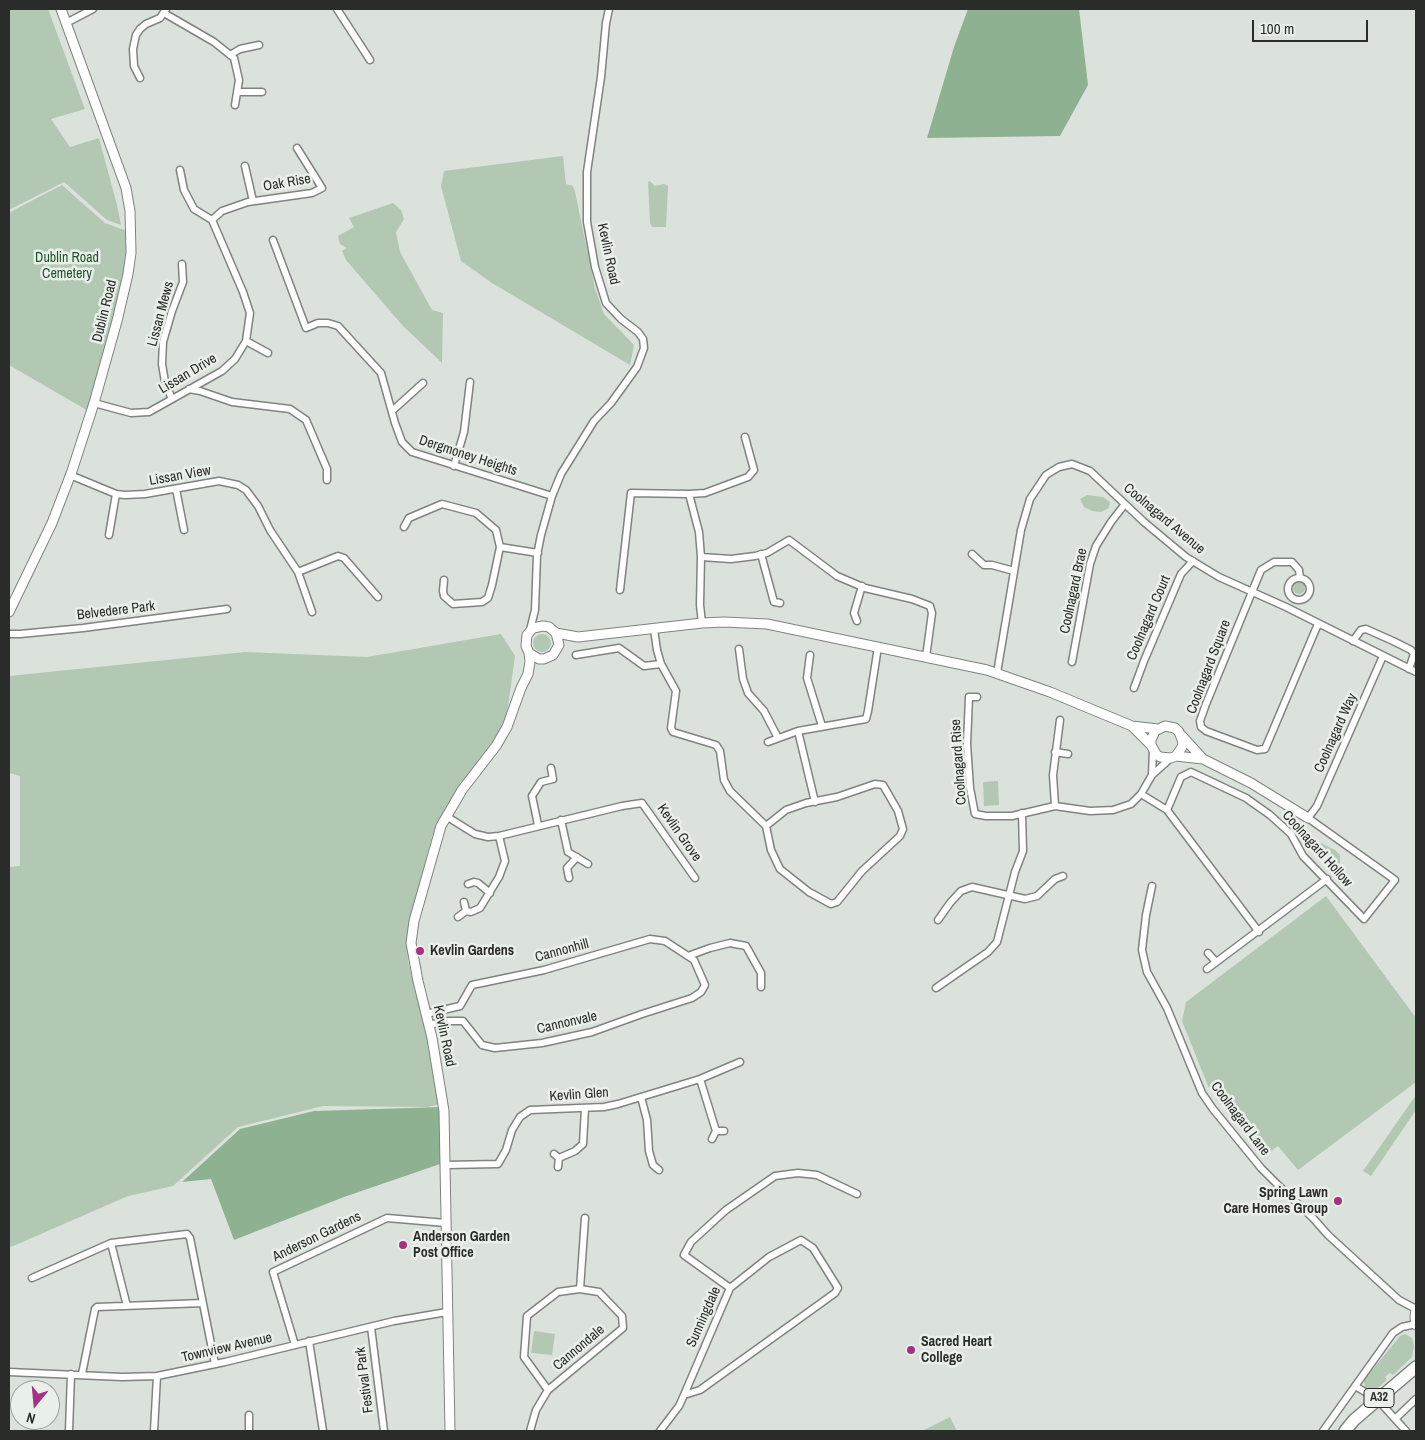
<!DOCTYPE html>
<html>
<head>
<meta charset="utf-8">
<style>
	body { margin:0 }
	#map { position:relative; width:1425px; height:1440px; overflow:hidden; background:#dbe2dc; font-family:"Archivo Narrow",sans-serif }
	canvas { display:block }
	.frame { position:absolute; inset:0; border:10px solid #2a2c2a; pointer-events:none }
	.north { position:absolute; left:10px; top:1380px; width:50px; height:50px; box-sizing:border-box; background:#e9efe9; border:1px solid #9da19d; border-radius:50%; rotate:197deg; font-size:14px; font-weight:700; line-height:20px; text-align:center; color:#2a2c2a }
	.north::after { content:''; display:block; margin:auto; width:18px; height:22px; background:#a82f84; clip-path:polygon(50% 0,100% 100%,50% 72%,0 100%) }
	.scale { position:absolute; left:1252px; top:20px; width:116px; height:22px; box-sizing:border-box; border:2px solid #2a2c2a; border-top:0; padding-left:6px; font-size:15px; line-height:18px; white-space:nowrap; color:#2a2c2a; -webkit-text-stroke:4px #e9efe9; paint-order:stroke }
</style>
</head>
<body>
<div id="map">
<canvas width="1425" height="1440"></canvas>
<div class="frame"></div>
<div class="north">N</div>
<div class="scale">100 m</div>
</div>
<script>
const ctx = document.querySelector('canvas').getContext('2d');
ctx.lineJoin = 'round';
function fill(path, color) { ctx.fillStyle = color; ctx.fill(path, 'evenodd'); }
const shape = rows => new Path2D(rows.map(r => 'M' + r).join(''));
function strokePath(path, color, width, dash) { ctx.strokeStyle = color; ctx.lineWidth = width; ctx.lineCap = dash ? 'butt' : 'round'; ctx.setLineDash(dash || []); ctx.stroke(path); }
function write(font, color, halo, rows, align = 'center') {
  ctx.font = font + ' "Archivo Narrow",sans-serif'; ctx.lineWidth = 5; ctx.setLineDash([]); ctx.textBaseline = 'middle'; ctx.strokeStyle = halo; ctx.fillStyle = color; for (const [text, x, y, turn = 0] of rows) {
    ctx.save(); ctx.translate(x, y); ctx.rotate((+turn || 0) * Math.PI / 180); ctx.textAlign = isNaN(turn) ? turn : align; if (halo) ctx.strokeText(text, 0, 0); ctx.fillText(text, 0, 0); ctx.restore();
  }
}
fill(shape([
	[9,9,48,9,85,109,51,119,70,147,99,138,117,205,121,225,107,220,64,182,9,210],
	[563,156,566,184,573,186,575,192,595,288,604,314,634,345,630,365,492,283,461,261,441,186,444,171],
	[650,181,655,186,664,184,668,186,666,227,652,227,650,223,648,182],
	[62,185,105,223,127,231,126,253,119,300,90,412,9,365,9,214,12,211],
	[393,203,401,210,404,219,396,232,400,252,432,310,443,313,442,363,403,326,346,260,342,251,347,248,340,244,338,236,354,227,349,218],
	[1087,495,1103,497,1110,502,1109,508,1101,512,1092,511,1084,507,1080,499],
	'1293 588a6 6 0 1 1 12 0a6 6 0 1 1-12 0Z',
	[501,634,515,656,508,707,503,725,481,759,450,801,439,820,432,836,407,940,408,961,434,1065,440,1104,428,1107,323,1106,238,1127,173,1186,128,1196,11,1247,9,1244,9,867,20,866,20,776,9,773,9,676,245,652,367,657],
	'533 643a9 9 0 1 1 18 0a9 9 0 1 1-18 0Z',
	[998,781,999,805,984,806,983,782],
	[1321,843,1335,850,1340,855,1340,863,1332,865,1319,858,1315,850,1315,846,1317,844],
	[1326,896,1416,1018,1416,1082,1298,1170,1278,1146,1263,1157,1208,1086,1182,1021,1186,1002],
	[1416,1095,1416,1110,1371,1176,1363,1171],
	[534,1331,555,1334,552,1355,531,1353],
	[1405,1334,1412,1338,1414,1346,1412,1357,1393,1375,1390,1373,1385,1377,1387,1380,1372,1393,1365,1388,1364,1380,1400,1336],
	[950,1417,957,1431,922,1431]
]), '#b2c8b3');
fill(shape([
	[968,9,1079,9,1088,85,1060,136,927,138,954,47],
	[442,1107,443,1163,344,1197,234,1240,211,1179,182,1182,240,1129,314,1111]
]), '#8eb191');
const street = shape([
	[337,9,370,60],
	[164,13,214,42,234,58,239,80,235,105],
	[66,23,93,9],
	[230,55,240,49,259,45],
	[140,78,134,66,133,49,136,35,140,29,146,24,160,18,166,9],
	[237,92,262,92],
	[245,166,253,201],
	[212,220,222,211,248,202,312,193,322,188,297,148],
	[273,240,306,328,318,323,328,323,338,326,381,373,395,423,402,442,412,452,552,496],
	[246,341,268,353],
	[189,389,200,391,232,402,290,409,306,420,327,469,327,480],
	[172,399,165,382,162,364,163,342,172,311,183,282,182,264],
	[94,403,131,413,149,412,222,371,235,359,246,341,250,313,243,292,212,220,194,209,184,190,180,170],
	[392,411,423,383],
	[454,466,464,432,470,382],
	[70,475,116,494,125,495,145,494,219,481,238,485,246,490,258,506,270,530,298,572,312,612],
	[176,489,184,530],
	[689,494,699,532,701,557,700,605,702,623],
	[404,527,409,518,442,504,476,513,496,530,500,547,538,553],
	[109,535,116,494],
	[761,554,774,602,780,603],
	[972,554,984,565,992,565,1014,571],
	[701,557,731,559,755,556,767,553,789,540,837,576,865,588,912,599,930,606,932,613,926,657],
	[298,572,338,556,344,558,378,597],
	[1300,578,1299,570,1292,562,1274,562,1261,570,1206,704,1200,721,1201,727,1206,731,1257,750,1265,749,1318,624],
	'1288 589a11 11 0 1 1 22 0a11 11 0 1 1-22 0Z',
	[444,580,443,591,444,596,453,604,482,602,488,598,492,585,500,547],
	[620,590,631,493,689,494,705,493,748,477,754,470,745,437],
	[857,621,854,613,862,586],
	[654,629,657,650,661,664,676,691,671,728,673,732,716,745,720,751,724,780,730,791,766,826],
	[530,630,535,610,537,555,541,535,552,496,561,474,594,421,611,403,637,367,644,348,643,339,638,332,621,319,606,303,595,267,587,222,587,172,601,77,606,23,609,9],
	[9,634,20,634,83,628,227,609],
	[1353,641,1361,630,1366,629,1393,641,1411,650,1414,654,1409,669],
	[739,649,743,679,748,693,764,711,778,738],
	[576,655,619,648,644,666,661,664],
	[810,655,807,678,822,726],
	[1072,662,1090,564,1096,546,1111,522,1125,504],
	[997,673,1021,530,1030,499,1046,475,1059,467,1072,464,1090,471,1144,522,1186,557,1219,577,1286,607,1416,672],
	[1134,688,1144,661,1181,574,1193,561],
	[977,697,969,697,967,744,970,788,975,814,986,816,1012,816,1055,806,1090,811,1113,810,1131,804,1141,794,1152,775,1171,758],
	[798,731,815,802],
	[768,742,798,731,866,719,868,711,878,647],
	[1055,752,1068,754],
	[1152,775,1153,750],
	[875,784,883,785,898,811,903,829,900,836,862,871,837,902,831,904,809,892,780,869,771,850,766,826,786,810,806,803,837,797,875,784],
	[1141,794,1167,810,1259,932],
	[1055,806,1053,775,1060,720],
	[1167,810,1181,777,1191,772,1246,798,1270,815,1291,834,1303,856,1364,919,1395,880,1308,818,1317,806,1383,656],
	[446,816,475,834,488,837,499,836,622,806,642,803,695,878],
	[561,820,568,852,588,864],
	[538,825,532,796,541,782,553,779,551,768],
	[569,878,567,868,577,857],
	[468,884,474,882,478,883,490,893],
	[1152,886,1146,915,1142,950,1147,972,1167,1008,1202,1093,1213,1109,1261,1168,1277,1184,1312,1217,1328,1235,1399,1300,1416,1309],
	[466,911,471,912,480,908,499,877,505,861,499,836],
	[458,917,466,911,464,902],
	[938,920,950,903,961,891,972,887,1025,899,1037,896,1055,879,1063,876],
	[1208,953,1216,962],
	[688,956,710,948,730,943,746,946,761,973,761,987],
	[1207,969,1327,879],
	[936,988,988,952,997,942,1015,872,1023,851,1022,813],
	[426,1014,460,1006,472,985,544,970,650,939,665,941,694,960,705,985,701,992,692,998,642,1014,592,1032,542,1043,495,1048,482,1045,463,1021,449,1021,428,1025],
	[700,1079,716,1131],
	[641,1097,647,1120,649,1151,653,1165,659,1170],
	[712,1139,716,1131,724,1131],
	[554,1154,559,1158,558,1167],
	[559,1158,575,1151,583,1144,585,1108],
	[445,1165,498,1164,506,1150,512,1130,520,1117,530,1110,604,1107,618,1104,700,1079,740,1062],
	[111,1243,127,1306],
	[32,1278,111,1243,187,1234,190,1238,215,1364],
	[730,1288,684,1255,691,1242,726,1210,775,1176,798,1173,817,1175,857,1194],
	[580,1289,585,1218],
	[371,1327,384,1431],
	[309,1341,323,1431],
	[295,1345,273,1272,387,1218,446,1223],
	[9,1372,122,1377,157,1376,225,1362,394,1321,447,1312],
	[82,1374,95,1309,97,1307,203,1303],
	[1355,1386,1377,1399,1406,1431],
	[1395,1419,1416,1399],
	[69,1431,71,1374],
	[154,1431,157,1376],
	[249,1431,249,1415],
	[530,1431,536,1410,548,1390,623,1328,622,1316,599,1292,580,1289,558,1292,527,1316,524,1357,548,1390],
	[660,1431,679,1406,684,1395,730,1288,769,1257,801,1240,813,1248,838,1288,835,1293,700,1390,684,1395],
	[1323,1431,1393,1333,1402,1327,1416,1324]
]);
const secondary = shape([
	[9,612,52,523,72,471,94,403,117,321,128,274,131,253,130,211,126,188,61,9],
	[556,633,559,645,553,655,544,659,539,659,529,653,526,646,527,635,533,628,543,626,549,627,556,633,578,637,702,623,724,622,767,624,987,670,1050,692,1132,726,1158,729],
	[1132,726,1151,745,1156,754,1160,757,1171,758,1176,756,1182,747,1183,742,1179,732,1175,728,1165,726,1155,731,1151,740,1151,745],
	[1182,736,1203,759],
	[1176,756,1203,759,1251,783,1308,818],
	[1416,1309,1415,1317,1416,1325],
	[450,1431,444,1111,432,1038,418,981,411,943,414,921,441,826,462,790,496,746,507,727,521,688,528,674,530,662,529,653]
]);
const highway = shape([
	[1345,1431,1354,1420,1416,1367]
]);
strokePath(street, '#7e847f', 9);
strokePath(secondary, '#7e847f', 11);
strokePath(highway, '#7e847f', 14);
strokePath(street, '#fff', 6);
strokePath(secondary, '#fff', 9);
strokePath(highway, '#fff', 11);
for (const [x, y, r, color] of [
	[420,951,5,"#a82f84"],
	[1338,1201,5,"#a82f84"],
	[403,1245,5,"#a82f84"],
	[911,1350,5,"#a82f84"]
]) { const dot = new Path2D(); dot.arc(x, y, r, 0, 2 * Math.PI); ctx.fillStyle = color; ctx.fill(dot); strokePath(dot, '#e9efe9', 2); }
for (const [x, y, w] of [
	[1379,1398,30]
]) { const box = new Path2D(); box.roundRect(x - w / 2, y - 9.5, w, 19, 4); ctx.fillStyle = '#e9efe9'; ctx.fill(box); strokePath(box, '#2a2c2a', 1); }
write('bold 12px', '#2a2c2a', null, [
	["A32",1379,1398]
]);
write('14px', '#2a2c2a', '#e9efe9', [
	["Oak Rise",287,183,-10],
	["Kevlin Road",608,254,78],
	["Dublin Road",105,311,-76],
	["Lissan Mews",161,314,-75],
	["Lissan Drive",188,374,-31],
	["Dergmoney Heights",468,456,18],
	["Lissan View",180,476,-10],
	["Coolnagard Avenue",1164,519,40],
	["Coolnagard Brae",1074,591,-78],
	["Belvedere Park",116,611,-7],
	["Coolnagard Court",1149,618,-67],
	["Coolnagard Square",1209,667,-69],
	["Coolnagard Way",1336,733,-66],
	["Coolnagard Rise",959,762,-94],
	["Kevlin Grove",679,833,55],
	["Coolnagard Hollow",1317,849,48],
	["Cannonhill",562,951,-15],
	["Cannonvale",567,1023,-13],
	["Kevlin Road",444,1036,78],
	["Kevlin Glen",579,1095,-4],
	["Coolnagard Lane",1240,1119,53],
	["Anderson Gardens",317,1237,-26],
	["Sunningdale",704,1317,-66],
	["Townview Avenue",227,1348,-13],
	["Cannondale",579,1348,-40],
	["Festival Park",365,1380,-97]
]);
write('14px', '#20552a', '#e9efe9', [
	["Dublin Road",67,258],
	["Cemetery",67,274]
]);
write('bold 14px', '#2a2c2a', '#e9efe9', [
	["Kevlin Gardens",430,951],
	["Spring Lawn",1328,1193,"right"],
	["Care Homes Group",1328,1209,"right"],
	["Anderson Garden",413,1237],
	["Post Office",413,1253],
	["Sacred Heart",921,1342],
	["College",921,1358]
], 'left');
</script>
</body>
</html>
